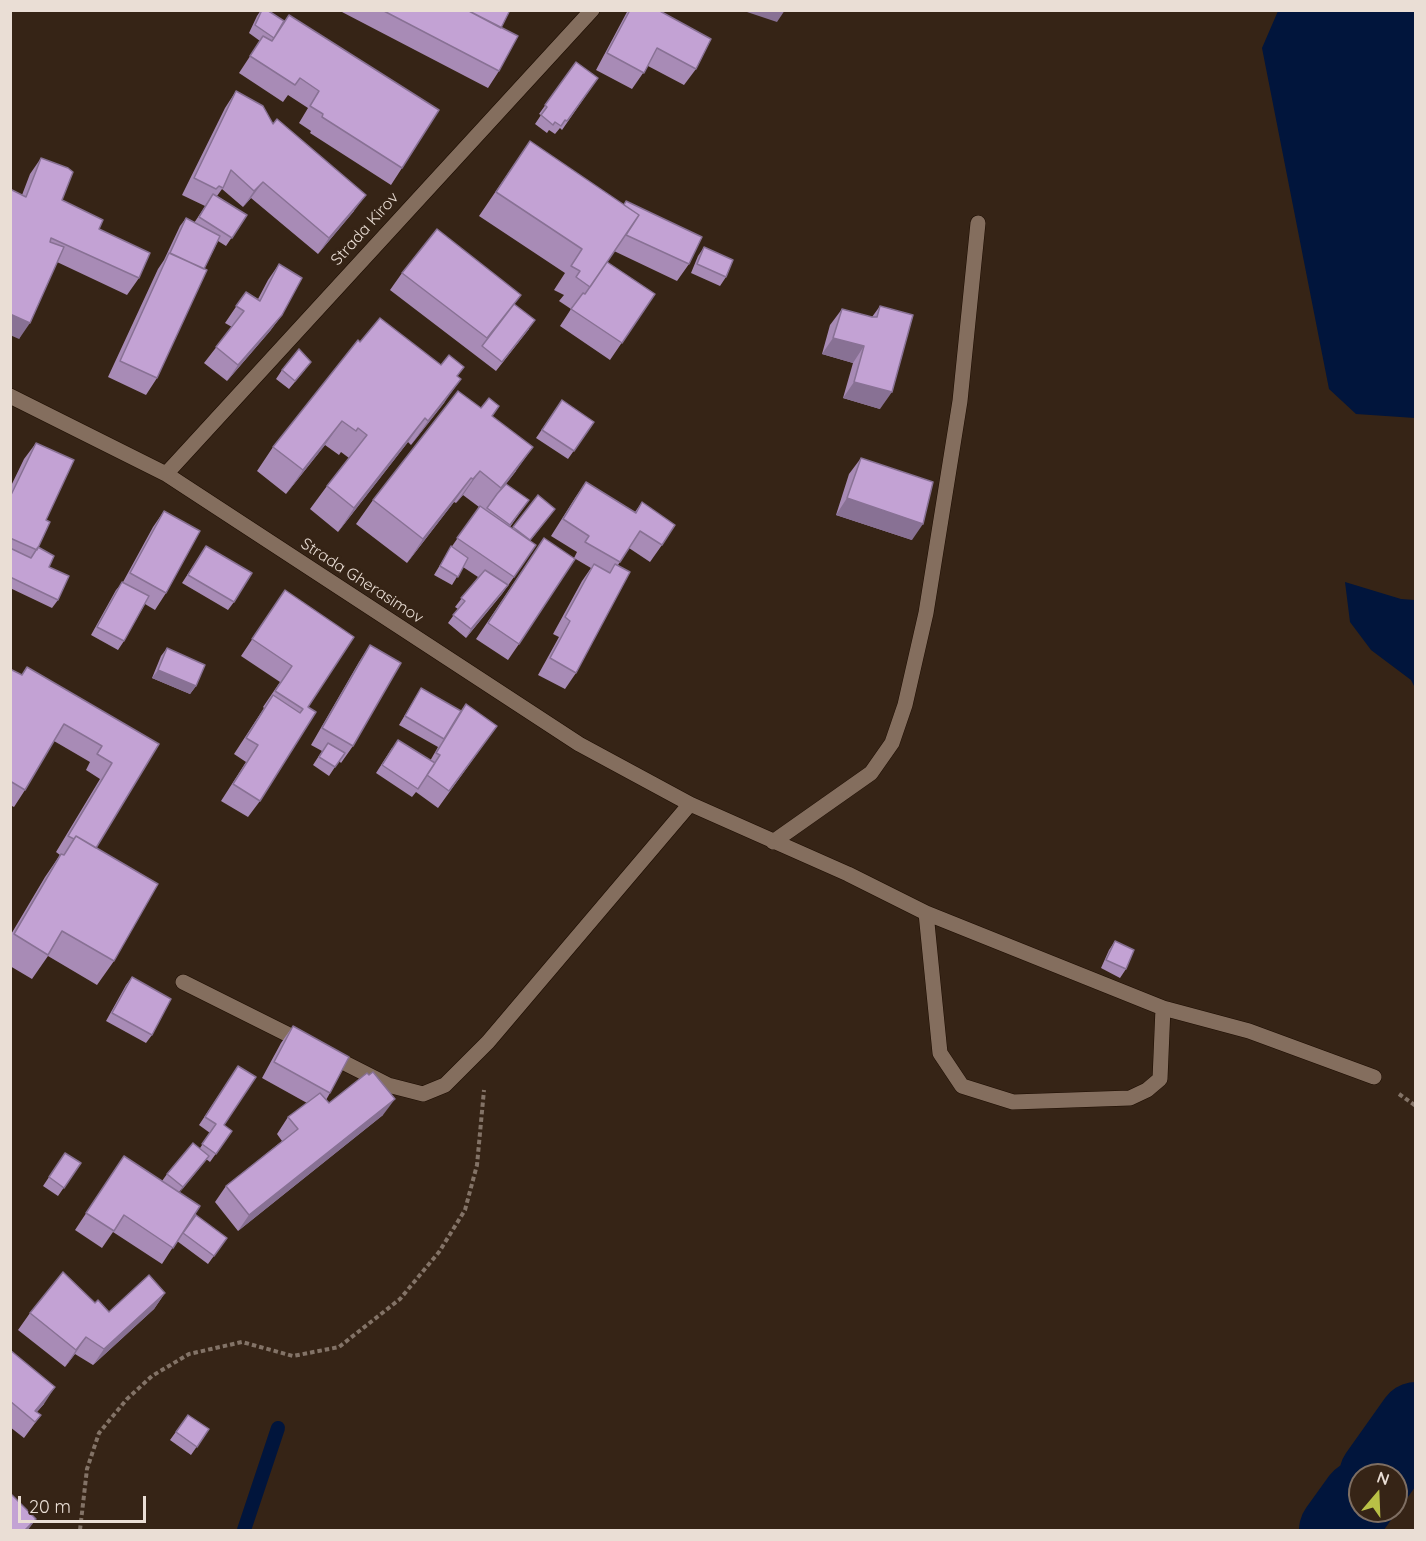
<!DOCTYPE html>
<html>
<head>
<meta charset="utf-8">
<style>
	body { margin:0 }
	#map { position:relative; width:1426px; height:1541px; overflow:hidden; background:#362416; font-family:Quicksand,sans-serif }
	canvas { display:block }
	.frame { position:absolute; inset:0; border:12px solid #eaded5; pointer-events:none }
	.north { position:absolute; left:1348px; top:1463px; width:60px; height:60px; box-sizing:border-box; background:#362416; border:2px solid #7e6e62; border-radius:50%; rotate:19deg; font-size:16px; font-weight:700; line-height:24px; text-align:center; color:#eaded5 }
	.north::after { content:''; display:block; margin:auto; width:21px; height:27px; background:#b9c046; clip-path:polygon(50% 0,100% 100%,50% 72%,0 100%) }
	.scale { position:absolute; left:18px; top:1496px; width:128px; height:27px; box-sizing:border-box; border:3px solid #eaded5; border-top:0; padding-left:8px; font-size:18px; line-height:21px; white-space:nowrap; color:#eaded5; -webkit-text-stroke:4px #362416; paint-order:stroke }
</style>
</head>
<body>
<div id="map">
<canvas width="1426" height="1541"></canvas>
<div class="frame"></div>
<div class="north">N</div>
<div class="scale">20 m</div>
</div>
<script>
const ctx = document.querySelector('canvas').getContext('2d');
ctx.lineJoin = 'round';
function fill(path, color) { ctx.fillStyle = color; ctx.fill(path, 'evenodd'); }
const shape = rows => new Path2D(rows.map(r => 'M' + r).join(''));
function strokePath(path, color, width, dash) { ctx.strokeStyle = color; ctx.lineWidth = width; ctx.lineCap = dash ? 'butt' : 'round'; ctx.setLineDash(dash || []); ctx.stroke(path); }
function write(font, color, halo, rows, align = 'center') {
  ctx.font = font + ' Quicksand,sans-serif'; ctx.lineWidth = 6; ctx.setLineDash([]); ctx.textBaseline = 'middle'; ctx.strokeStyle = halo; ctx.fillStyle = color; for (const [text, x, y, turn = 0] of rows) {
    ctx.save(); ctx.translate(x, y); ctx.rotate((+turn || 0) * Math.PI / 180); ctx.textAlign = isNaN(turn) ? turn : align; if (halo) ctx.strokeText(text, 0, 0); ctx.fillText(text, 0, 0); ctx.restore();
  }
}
fill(shape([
	[1278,11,1415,11,1415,418,1356,414,1329,389,1262,48],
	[1345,582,1401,599,1415,600,1415,688,1411,680,1371,650,1350,622]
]), '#01153c');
strokePath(shape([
	[244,1530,278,1428]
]), '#01153c', 14);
strokePath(shape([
	[1377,1475,1416,1420],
	[1337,1530,1360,1498]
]), '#01153c', 76);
const minor = shape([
	[10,396,166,474,579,744,690,804,848,874,926,913,1163,1008,1249,1031,1374,1077],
	[166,474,592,10],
	[773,842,871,773,892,743,905,705,926,613,960,401,978,223],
	[926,913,940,1053,962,1086,1013,1102,1130,1098,1147,1090,1160,1079,1163,1008],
	[183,982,303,1042],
	[327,1054,388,1085,423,1094,445,1085,488,1042,690,804]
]);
strokePath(minor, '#1d0d02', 16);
strokePath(shape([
	[1399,1094,1416,1106],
	[80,1530,87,1469,99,1433,127,1399,152,1376,189,1354,242,1342,293,1356,339,1347,400,1299,439,1252,465,1210,477,1165,484,1090]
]), '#837367', 4, [4.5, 3]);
strokePath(minor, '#846e5e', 15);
fill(shape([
	[261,10,267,10,402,168,391,185,310,133,311,131,299,123,308,108,288,95,283,102,239,73,260,41,249,33,257,16],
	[342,10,510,10,501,28,499,71,488,88,342,12],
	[628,10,658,10,696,69,684,85,648,66,632,89,596,70],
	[576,62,598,78,562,130,560,128,555,134,549,130,547,133,535,124,541,115,539,114],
	[236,91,273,124,354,211,318,254,251,198,243,207,222,189,217,196,247,215,226,246,218,241,204,269,157,378,146,395,108,377,158,269,164,260,180,226,186,218,194,223,208,202,205,206,182,195,225,108],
	[530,141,623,205,626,201,689,264,677,281,614,251,607,262,655,294,610,360,560,326,571,309,559,301,564,295,554,290,565,273,479,216],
	[41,158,62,200,99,229,139,278,127,295,57,262,19,339,10,189,22,195,30,174],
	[704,247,726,277,720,286,691,273,698,256],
	[279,264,282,315,270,331,227,381,204,363,232,327,225,323,246,292,258,299,268,280],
	[402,273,514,304,529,329,496,371,390,290],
	[880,306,880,409,843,398,853,363,822,354,830,325,842,309,872,317],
	[360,342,441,365,464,367,457,376,444,403,411,445,408,442,338,532,310,509,327,486,349,458,341,452,339,455,325,445,286,494,257,471,273,447],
	[282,370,305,370,289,389,276,379],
	[562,400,594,422,568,459,536,438],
	[499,406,492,416,516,471,506,484,529,500,510,527,512,529,538,495,555,509,530,541,514,577,502,594,466,638,448,623,458,609,455,607,478,577,463,567,452,585,434,575,446,555,479,507,463,495,456,503,454,502,407,563,356,524,373,500,481,408],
	[36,443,46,520,38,547,49,567,58,600,52,608,10,588,10,488,24,459],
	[861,458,912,540,836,515,849,474],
	[586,482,635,512,642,502,662,545,650,562,629,548,618,565,576,673,565,689,538,675,559,637,553,634,582,581,591,568,574,558,577,552,551,536,575,498],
	[164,511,166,593,155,610,145,604,124,641,118,650,91,635,116,590,123,582,153,527],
	[544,538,519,644,508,660,476,639],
	[206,546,234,602,228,610,182,583],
	[285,590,308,707,260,801,248,817,221,801,246,762,234,754,264,708,263,707,280,682,241,656],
	[370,645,353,746,341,763,339,761,329,776,313,765,322,751,311,745,359,662],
	[167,648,196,686,190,694,152,678,161,656],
	[27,667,159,744,96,848,114,961,97,985,48,956,32,979,10,966,10,936,45,877,60,855,56,852,100,779,86,770,90,762,54,741,25,790,14,807,10,805,10,669,22,675],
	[421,688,460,712,466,704,497,726,438,808,416,792,412,797,376,773,392,748,430,761,438,747,399,725],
	[1115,941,1126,969,1120,978,1101,968,1109,950],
	[132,977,152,1035,146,1043,106,1021,126,985],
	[293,1026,330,1093,326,1100,329,1103,383,1115,238,1231,215,1202,226,1186,282,1141,277,1134,288,1117,307,1103,262,1078,281,1043],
	[238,1066,224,1125,232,1131,210,1162,206,1159,179,1192,186,1228,227,1238,208,1264,177,1241,162,1264,113,1232,102,1248,75,1230,124,1156,162,1181,167,1174,200,1148,210,1133,199,1125],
	[65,1153,81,1163,58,1196,43,1186],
	[165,1293,154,1309,93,1365,75,1354,65,1367,18,1330,30,1313,95,1303,109,1312],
	[10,1350,44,1404,37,1412,41,1415,24,1438,10,1427],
	[188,1415,209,1429,191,1455,170,1440]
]), '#a88bb6');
fill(shape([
	[741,10,785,10,777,22],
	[263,182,251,198,243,207,254,191],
	[366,195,354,211,318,254,329,238],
	[10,314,30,323,19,339,10,335],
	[282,315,270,331,227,381,238,365],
	[833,338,864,346,853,363,822,354],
	[461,379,444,403,411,445,428,421],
	[854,382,892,392,880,409,843,398],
	[425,418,408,442,338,532,354,508],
	[342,421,325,445,286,494,303,470],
	[533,447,516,471,484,512,501,488],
	[480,471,463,495,456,503,473,479],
	[471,478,454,502,407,563,423,539],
	[847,498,923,524,912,540,836,515],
	[508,585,502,593,466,638,471,629],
	[158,670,196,686,190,694,152,678],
	[395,1099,383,1115,238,1231,249,1215],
	[209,1156,203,1164,177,1196,183,1187],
	[165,1293,154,1309,93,1365,104,1349],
	[86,1337,75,1354,65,1367,76,1350],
	[55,1387,44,1404,31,1418,35,1411],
	[36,1519,28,1530,25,1530]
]), '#887194');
const building = shape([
	[262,10,267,10,284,21,274,38,255,25,262,10],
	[382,10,467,10,518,36,499,71,382,10],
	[467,10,510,10,501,28,467,10],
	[630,10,658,10,711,39,696,69,657,48,644,73,607,53,630,10],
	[289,15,439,110,402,168,322,117,323,114,310,106,319,91,300,78,295,85,250,56,263,36,272,41,289,15],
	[576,62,598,78,567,121,565,120,561,126,555,122,553,125,541,115,547,107,545,105,576,62],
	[236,91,263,106,273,124,277,119,366,195,329,238,263,182,254,191,231,170,223,188,219,186,216,189,194,178,236,91],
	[530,141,639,215,590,287,576,277,580,271,571,266,582,249,496,192,530,141],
	[41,158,68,168,73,172,62,200,103,220,99,229,150,253,139,278,51,238,50,242,64,247,30,323,10,314,10,189,26,197,41,158],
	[213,194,247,215,232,238,199,217,213,194],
	[626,201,702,237,689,264,626,235,639,215,624,205,626,201],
	[186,218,220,236,204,269,170,253,186,218],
	[437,229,521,295,487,338,402,273,437,229],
	[704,247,733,260,726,277,697,264,704,247],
	[169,253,207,270,157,378,120,361,169,253],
	[607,262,655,294,622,343,571,309,583,293,585,294,607,262],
	[279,264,302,278,282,315,238,365,216,347,244,311,236,306,246,292,260,301,279,264],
	[514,304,535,320,502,362,482,346,514,304],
	[880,306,913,315,892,392,854,382,864,346,833,338,842,309,872,317,877,317,880,306],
	[380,318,441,365,449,355,464,367,457,376,461,379,428,421,425,418,354,508,327,486,367,435,358,428,356,431,342,421,303,470,273,447,358,340,360,342,380,318],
	[299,349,311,362,295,381,282,370,299,349],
	[458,391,481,408,489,398,499,406,492,416,533,447,501,488,480,471,473,479,471,478,423,539,373,500,458,391],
	[562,400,594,422,574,451,542,430,562,400],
	[36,443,74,460,46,520,50,522,37,550,10,538,10,497,36,443],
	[861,458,933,482,923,524,847,498,861,458],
	[586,482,636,513,642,502,675,525,662,545,640,531,620,562,585,542,589,536,563,519,586,482],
	[506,484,529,500,510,525,487,508,497,494,506,484],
	[538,495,555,509,530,540,513,527,538,495],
	[480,506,536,545,514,577,457,538,480,506],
	[164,511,200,531,166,593,130,573,164,511],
	[544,538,575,559,519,644,488,623,544,538],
	[206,546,252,573,234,602,188,575,206,546],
	[451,546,468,558,458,577,440,566,451,546],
	[38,547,54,556,49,567,69,576,58,600,10,577,10,548,31,558,38,547],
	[594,564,610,573,615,564,630,572,576,673,550,658,570,621,565,617,594,564],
	[485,570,508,585,471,629,453,615,465,601,461,598,485,570],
	[122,582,149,596,124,641,97,627,122,582],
	[285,590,354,637,308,707,316,712,260,801,233,784,258,745,246,738,273,695,300,713,303,709,275,691,292,666,252,639,285,590],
	[370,645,401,663,353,746,322,728,370,645],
	[167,648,205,665,196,686,158,670,167,648],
	[27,667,159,744,96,848,76,836,74,839,68,836,112,763,97,754,102,746,64,724,25,790,10,781,10,669,22,675,27,667],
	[421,688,461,711,444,739,405,716,421,688],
	[466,704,497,726,449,791,427,775,440,755,436,753,466,704],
	[398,740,435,763,418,789,382,765,398,740],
	[328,743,345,753,335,767,319,757,328,743],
	[76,836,158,884,114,961,62,931,48,955,14,934,61,854,64,855,76,836],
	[1115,941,1134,950,1126,969,1106,960,1115,941],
	[132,977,171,999,152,1035,112,1013,132,977],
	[293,1026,349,1057,330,1093,274,1062,293,1026],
	[238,1066,256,1077,224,1125,232,1131,216,1154,202,1144,216,1124,205,1117,238,1066],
	[373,1072,395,1099,249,1215,226,1186,298,1129,288,1117,320,1093,329,1103,367,1073,369,1075,373,1072],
	[193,1143,209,1156,183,1187,167,1174,193,1143],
	[65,1153,81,1163,64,1188,49,1177,65,1153],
	[124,1156,200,1206,173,1248,124,1215,114,1231,86,1213,124,1156],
	[196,1215,227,1238,214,1256,183,1233,196,1215],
	[63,1272,95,1303,98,1300,109,1312,149,1275,165,1293,104,1349,86,1337,76,1350,30,1313,63,1272],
	[10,1350,55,1387,35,1411,41,1415,35,1422,10,1401,10,1350],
	[188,1415,209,1429,197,1447,176,1432,188,1415],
	[10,1493,36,1519,25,1530,10,1530,10,1493]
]);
fill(building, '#c3a2d4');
strokePath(building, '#887194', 1.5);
write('16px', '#eaded5', '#362416', [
	["Strada Kirov",365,229,-48],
	["Strada Gherasimov",362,581,33]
]);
</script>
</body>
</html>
